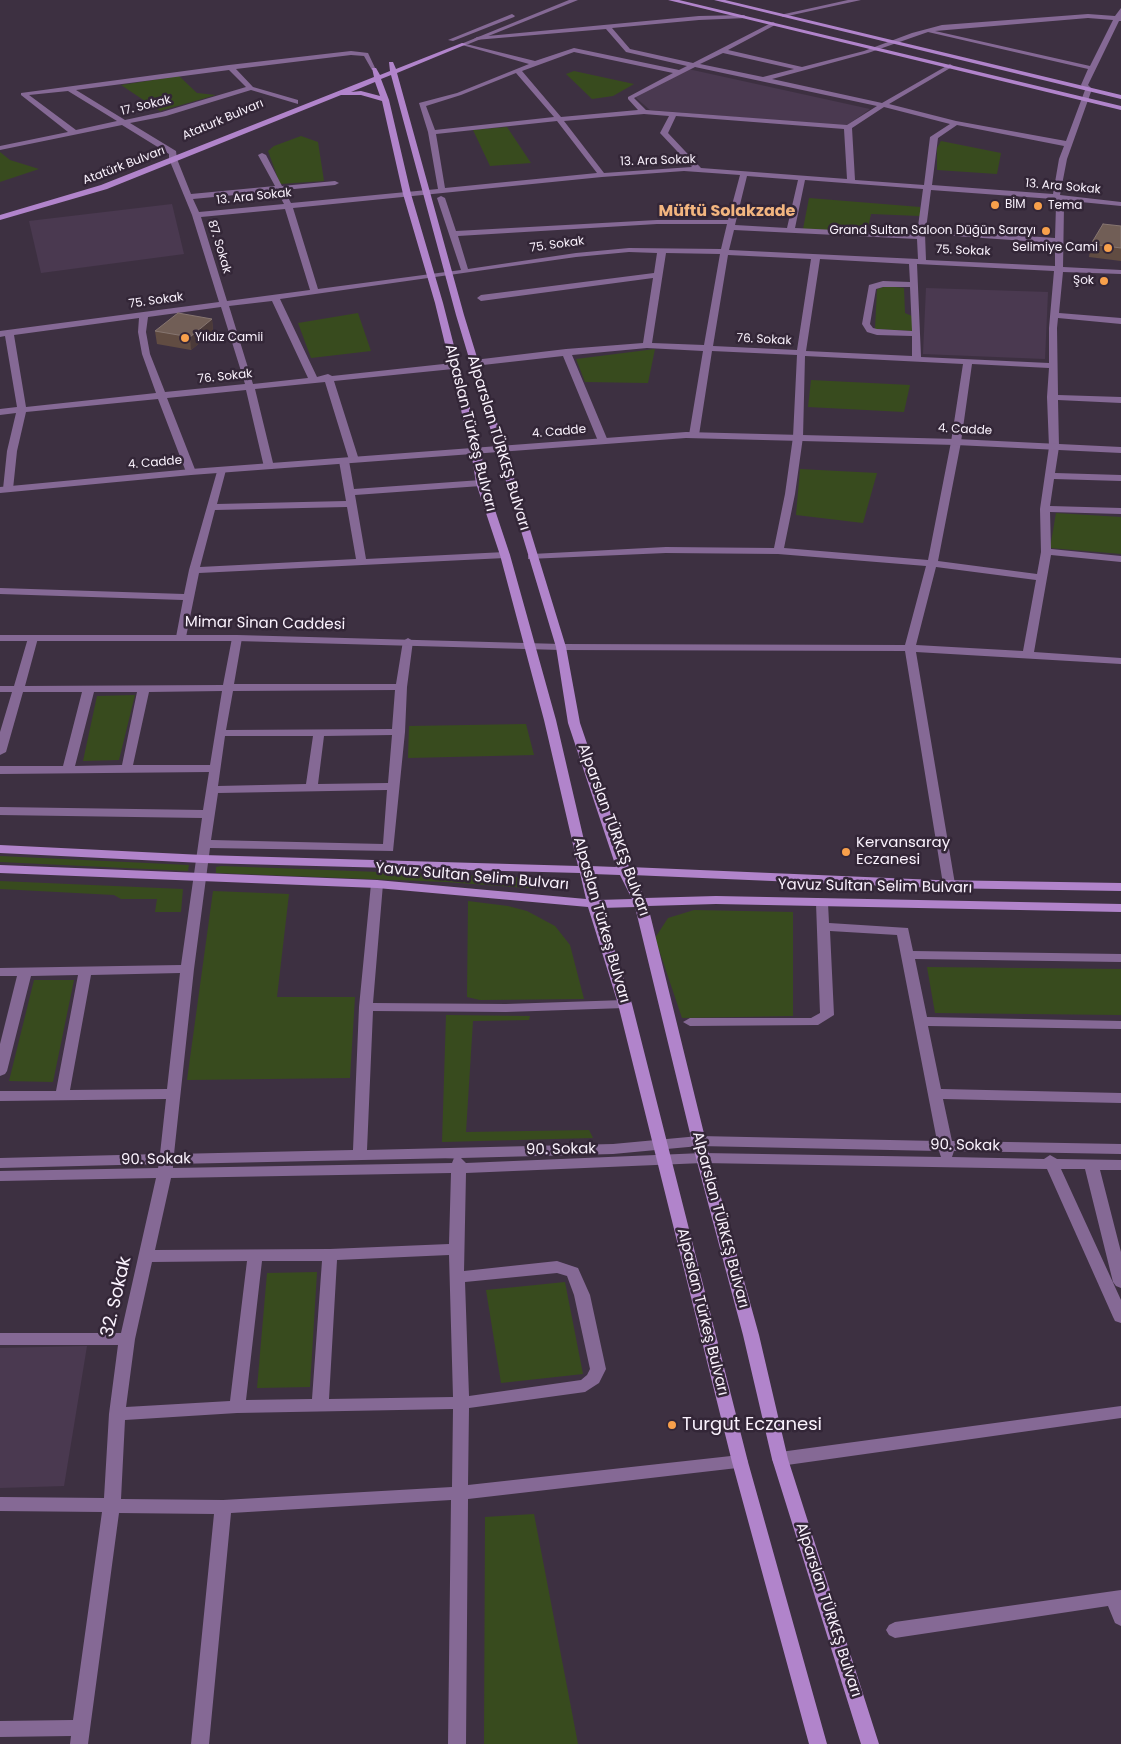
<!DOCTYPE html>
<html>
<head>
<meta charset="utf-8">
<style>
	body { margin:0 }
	canvas { display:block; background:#3d3041 }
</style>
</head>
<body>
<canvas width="1121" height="1744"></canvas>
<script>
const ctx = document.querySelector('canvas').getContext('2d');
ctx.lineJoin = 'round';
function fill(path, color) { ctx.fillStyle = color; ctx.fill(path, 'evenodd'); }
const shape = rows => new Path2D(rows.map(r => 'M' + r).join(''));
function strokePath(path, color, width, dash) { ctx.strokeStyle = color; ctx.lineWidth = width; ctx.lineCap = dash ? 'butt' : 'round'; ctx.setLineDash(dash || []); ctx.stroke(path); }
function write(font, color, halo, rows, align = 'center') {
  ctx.font = font + ' Poppins,sans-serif'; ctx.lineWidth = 5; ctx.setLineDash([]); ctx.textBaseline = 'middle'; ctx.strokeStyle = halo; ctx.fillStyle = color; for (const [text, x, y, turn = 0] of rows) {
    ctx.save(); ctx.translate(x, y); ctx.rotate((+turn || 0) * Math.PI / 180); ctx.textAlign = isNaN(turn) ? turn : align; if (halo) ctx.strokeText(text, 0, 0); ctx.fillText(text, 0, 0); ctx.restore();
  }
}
fill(shape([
	[688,69,870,109,846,126,650,110,635,97],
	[172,204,184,254,41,273,29,221],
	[926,288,1048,292,1045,359,923,354],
	[87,1346,64,1486,0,1488,0,1348]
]), '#4a3950');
fill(shape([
	[574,71,634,84,613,96,592,99,566,74],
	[179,76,197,93,216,95,160,111,121,85],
	[507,127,531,163,490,166,473,130],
	[301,136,318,142,324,181,280,184,268,151,274,146],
	[941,141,1001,153,997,174,937,170,937,148],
	[0,152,10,160,39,169,0,182],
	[809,198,920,207,920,216,871,214,867,232,803,229],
	[887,286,904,288,905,313,912,316,912,331,875,329,877,289],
	[358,313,371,351,311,358,298,323],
	[655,349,648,383,585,382,576,359],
	[811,380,910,385,904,412,808,407],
	[800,469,877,473,863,523,796,515],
	[1056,513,1121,517,1121,554,1050,548],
	[135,695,119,760,83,761,97,696],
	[526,724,534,755,408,758,409,726],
	[0,856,189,865,188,871,0,862],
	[221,866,539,878,540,889,446,882,216,873,216,867],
	[0,881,183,889,181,912,155,912,157,899,121,899,114,895,0,889],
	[213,891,289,894,277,997,355,997,350,1078,187,1080],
	[468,901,508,906,527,911,555,926,570,945,584,999,480,1000,467,997],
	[694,910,793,912,793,1016,682,1018,655,938,668,918],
	[927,967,1121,969,1121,1015,935,1013],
	[34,980,74,980,53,1082,9,1081],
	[446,1015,530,1016,529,1020,473,1021,466,1132,589,1130,593,1138,442,1142],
	[317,1272,310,1387,257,1388,267,1273],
	[565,1282,583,1374,501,1383,486,1290],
	[534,1514,578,1744,484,1744,485,1517]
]), '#384b1e');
fill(shape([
	[848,0,861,0,783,17,780,15,848,0],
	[1121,8,1121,21,1119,21,1088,85,1092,89,1067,159,1060,195,1121,202,1121,206,1061,200,1064,206,1063,267,1121,270,1121,274,1063,272,1059,313,1121,318,1121,324,1058,318,1057,328,1058,395,1121,397,1121,403,1058,400,1059,447,1055,473,1121,475,1121,481,1054,479,1050,506,1121,508,1121,514,1050,512,1051,549,1121,556,1121,562,1051,555,1034,652,1121,658,1121,664,916,652,955,884,953,887,949,888,943,884,905,651,561,650,556,647,561,644,905,645,926,566,778,554,666,553,528,559,528,555,532,554,666,547,774,548,785,494,793,437,797,355,712,351,699,435,694,438,689,435,703,351,647,348,572,355,608,441,603,444,598,441,563,356,474,366,470,363,474,360,566,349,643,343,653,278,481,301,477,298,481,295,654,273,657,253,629,252,576,257,280,299,317,377,328,374,332,376,453,363,457,366,453,369,334,381,359,460,357,462,351,462,349,460,325,382,255,389,274,467,272,469,266,469,264,467,246,390,167,398,196,472,191,475,186,472,158,399,26,412,17,451,13,489,8,492,3,489,7,451,16,413,0,415,0,409,17,407,5,336,0,337,0,331,219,302,192,215,169,159,169,154,122,125,0,150,0,146,68,132,21,95,21,93,229,65,351,51,368,53,376,70,372,70,364,56,351,55,236,69,253,87,298,100,298,104,251,90,166,116,130,123,176,151,177,159,191,194,275,186,258,155,262,153,266,155,282,186,335,181,339,183,335,185,284,190,291,203,438,189,428,132,419,103,457,93,529,64,462,45,462,43,535,61,574,48,679,70,687,66,626,52,606,29,475,40,474,39,477,37,699,16,744,15,747,17,746,18,699,20,612,28,630,49,693,63,773,22,775,23,775,25,728,50,802,67,864,51,912,33,942,25,1088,14,1115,16,1121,8],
	[1088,18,1113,20,1090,66,935,31,1088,18],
	[928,32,1088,69,1081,85,1085,90,1066,141,956,121,889,104,952,67,953,66,950,64,882,103,772,79,868,53,928,32],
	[574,52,673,73,628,97,628,99,638,110,561,117,522,71,574,52],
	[723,53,794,69,763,77,700,64,723,53],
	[695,67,877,106,847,125,646,110,634,98,695,67],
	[229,70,246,87,162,112,125,120,76,90,229,70],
	[516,73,554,117,435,130,426,106,461,95,516,73],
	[68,91,117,121,76,130,29,95,68,91],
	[884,107,950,124,930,137,924,185,855,180,852,128,884,107],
	[644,114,669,116,660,133,692,167,604,173,564,121,644,114],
	[676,116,844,129,847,179,701,168,668,133,676,116],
	[557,121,597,173,445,188,436,134,557,121],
	[957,125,1064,146,1059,159,1053,194,932,185,938,138,957,125],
	[684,171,740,175,728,220,657,220,456,231,445,198,441,196,437,198,461,270,318,289,293,208,602,177,684,171],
	[747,176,798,180,787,228,735,225,747,176],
	[805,180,923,189,917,234,795,228,805,180],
	[931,190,1053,199,1056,206,1055,238,926,229,931,190],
	[277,191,284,204,199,212,193,199,277,191],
	[285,209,310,290,227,301,201,217,285,209],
	[657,224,727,224,721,249,629,248,576,253,468,269,458,236,657,224],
	[734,230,917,239,918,259,729,250,734,230],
	[925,234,1055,243,1055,266,926,260,925,234],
	[666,253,720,254,704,345,652,343,666,253],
	[728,255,811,259,797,350,713,346,728,255],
	[820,259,909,264,910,282,883,281,869,285,862,324,867,332,877,335,912,336,912,356,806,351,820,259],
	[917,264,1054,271,1049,328,1049,363,921,357,917,264],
	[883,287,910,287,912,331,877,329,873,328,870,324,876,289,883,287],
	[272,301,308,378,253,384,229,306,272,301],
	[221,307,245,384,165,392,150,354,146,332,148,317,221,307],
	[139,318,138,332,142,354,156,393,26,407,14,335,139,318],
	[805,356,963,364,951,442,928,560,784,548,795,494,803,437,805,356],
	[972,364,1049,368,1047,397,1049,447,1040,509,1041,552,1037,574,938,561,961,442,972,364],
	[936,567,1036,580,1023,651,916,645,936,567],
	[344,458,349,461,354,489,481,480,486,483,481,486,355,495,366,559,505,552,510,555,505,558,199,573,186,637,181,640,176,637,183,600,0,594,0,588,184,594,189,570,218,468,224,468,226,470,217,504,346,501,339,461,344,458],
	[347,507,356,559,200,567,215,510,347,507],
	[33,635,38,638,25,686,223,685,232,638,237,635,242,638,234,684,396,684,403,641,408,638,413,641,407,687,405,732,393,851,210,848,194,969,174,1154,353,1150,359,1007,371,884,377,880,383,884,373,1003,506,1004,625,1000,632,1004,625,1008,506,1012,373,1011,367,1150,613,1144,699,1136,937,1141,897,935,830,931,834,1015,818,1025,690,1026,683,1022,690,1018,811,1018,820,1013,816,903,822,899,828,903,829,923,908,928,913,951,1121,954,1121,962,915,959,927,1017,1121,1021,1121,1029,928,1026,941,1089,1121,1093,1121,1103,943,1099,952,1141,1121,1144,1121,1154,954,1151,952,1157,1044,1159,1050,1155,1057,1159,1121,1160,1121,1170,1100,1170,1121,1252,1121,1288,1116,1286,1113,1282,1085,1169,1061,1169,1121,1300,1121,1323,1115,1321,1113,1317,1047,1169,703,1163,466,1173,464,1271,557,1261,578,1268,590,1295,606,1369,599,1383,585,1392,469,1408,468,1485,740,1455,746,1457,748,1462,746,1467,468,1499,466,1744,448,1744,451,1500,231,1513,209,1744,191,1744,214,1514,119,1513,88,1744,70,1744,71,1736,0,1737,0,1721,73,1720,102,1512,0,1511,0,1497,104,1498,109,1414,118,1345,0,1345,0,1333,121,1333,156,1178,0,1181,0,1171,158,1168,159,1164,0,1168,0,1158,160,1154,166,1099,0,1101,0,1091,56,1091,78,975,31,976,7,1071,5,1074,0,1076,0,1044,17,976,0,976,0,968,181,965,202,818,0,815,0,807,203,810,209,772,0,774,0,766,63,766,82,692,23,692,6,752,0,755,0,732,12,692,0,692,0,686,14,686,28,638,33,635],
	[395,690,392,729,226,730,233,691,395,690],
	[222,691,210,765,133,765,149,692,222,691],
	[94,692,137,692,122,765,75,766,94,692],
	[392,735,388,783,318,784,324,736,392,735],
	[225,736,313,736,306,784,218,786,225,736],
	[387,790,383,844,211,840,218,793,387,790],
	[180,973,167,1089,70,1090,91,975,180,973],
	[699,1146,939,1151,941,1157,703,1153,466,1163,461,1158,613,1154,699,1146],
	[454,1158,452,1163,173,1168,173,1164,457,1158,454,1158],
	[451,1173,449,1244,330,1249,155,1250,171,1178,451,1173],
	[449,1255,453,1397,329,1399,337,1260,449,1255],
	[247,1261,230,1401,126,1407,135,1339,152,1262,247,1261],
	[262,1261,322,1261,312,1399,246,1400,262,1261],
	[557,1273,567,1276,574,1295,590,1369,587,1375,581,1380,469,1396,465,1282,557,1273],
	[453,1409,452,1487,223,1500,121,1499,125,1420,237,1413,453,1409],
	[1121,1406,1121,1418,780,1466,774,1464,772,1459,774,1454,780,1452,1121,1406],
	[1121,1590,1121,1626,1115,1623,1108,1606,895,1638,889,1635,886,1630,889,1625,895,1622,1121,1590]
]), '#856995');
fill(shape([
	[569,0,578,0,466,45,461,44,569,0],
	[512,14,515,16,514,17,453,41,448,40,512,14],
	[686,432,956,439,1121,447,1121,453,956,445,686,438,191,475,0,493,0,487,191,469,686,432],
	[0,635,237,635,561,644,566,647,561,650,237,641,0,641,0,635]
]), '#856995');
fill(shape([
	[668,0,679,0,1121,106,1121,110,668,0],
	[714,0,725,0,1121,95,1121,99,714,0],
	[462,43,467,44,397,73,464,315,566,647,580,723,629,867,936,880,1121,883,1121,891,936,888,632,875,645,898,716,896,1121,904,1121,912,716,904,648,906,710,1158,759,1335,788,1459,879,1744,861,1744,772,1459,743,1335,696,1158,635,907,601,908,632,1004,748,1462,827,1744,809,1744,732,1462,618,1004,588,907,377,888,0,873,0,865,377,880,586,899,580,873,203,863,0,853,0,845,203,855,578,866,544,720,500,555,476,483,471,451,435,303,403,194,382,101,361,95,341,95,107,189,0,220,0,215,101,185,374,77,372,68,376,68,380,75,390,71,389,62,393,62,396,69,462,43],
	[391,75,456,315,556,647,568,723,616,867,590,866,556,720,510,555,486,483,481,451,443,303,411,194,389,100,381,79,391,75],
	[375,82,380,96,361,91,351,92,375,82],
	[592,874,620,875,632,899,598,900,592,874]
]), '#b184cb');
fill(shape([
	[1121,226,1121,261,1089,257,1091,244],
	[212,319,213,332,191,350,157,344,155,331]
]), '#614c42');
fill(shape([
	[212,319,213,332,191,350,190,337]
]), '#4b3a39');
const building = shape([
	[1103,224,1121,226,1121,248,1091,244,1103,224],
	[178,313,212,319,190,337,155,331,178,313]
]);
fill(building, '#715e56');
strokePath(building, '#867570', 1);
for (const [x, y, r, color] of [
	[995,205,5,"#f8a04b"],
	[1038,206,5,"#f8a04b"],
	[1046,231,5,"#f8a04b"],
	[1108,248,5,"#f8a04b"],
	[1104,281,5,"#f8a04b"],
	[185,338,5,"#f8a04b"],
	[846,852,5,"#f8a04b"],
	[672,1425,5,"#f8a04b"]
]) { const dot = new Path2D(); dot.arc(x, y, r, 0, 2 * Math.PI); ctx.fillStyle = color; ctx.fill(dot); strokePath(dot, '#332637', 2); }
write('12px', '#faf2fd', '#332637', [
	["17. Sokak",146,106,-14],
	["Ataturk Bulvarı",223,120,-23],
	["13. Ara Sokak",658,161,-2],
	["Atatürk Bulvarı",124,166,-21],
	["13. Ara Sokak",1063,187,5],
	["13. Ara Sokak",254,197,-6],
	["75. Sokak",557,245,-8],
	["87. Sokak",219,247,73],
	["75. Sokak",963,251,2],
	["75. Sokak",156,301,-8],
	["76. Sokak",764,340,3],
	["76. Sokak",225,377,-6],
	["4. Cadde",965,430,3],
	["4. Cadde",559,432,-5],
	["4. Cadde",155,463,-5]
]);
write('12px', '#faf2fd', '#332637', [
	["BİM",1005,205],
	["Tema",1048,206],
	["Grand Sultan Saloon Düğün Sarayı",1036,231,"right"],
	["Selimiye Cami",1098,248,"right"],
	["Şok",1094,281,"right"],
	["Yıldız Camii",195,338]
], 'left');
write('15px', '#faf2fd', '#332637', [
	["Alpaslan Türkeş Bulvarı",470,428,76],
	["Alparslan TÜRKEŞ Bulvarı",498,443,73],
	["Mimar Sinan Caddesi",265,624,1],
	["Alparslan TÜRKEŞ Bulvarı",613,830,70],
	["Yavuz Sultan Selim Bulvarı",472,877,5],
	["Yavuz Sultan Selim Bulvarı",875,887,1],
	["Alpaslan Türkeş Bulvarı",601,920,74],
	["90. Sokak",965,1146,1],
	["90. Sokak",561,1150,-1],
	["90. Sokak",156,1160,-1],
	["Alparslan TÜRKEŞ Bulvarı",720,1220,75],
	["Alpaslan Türkeş Bulvarı",702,1312,76],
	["Alparslan TÜRKEŞ Bulvarı",828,1610,72]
]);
write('15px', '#faf2fd', '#332637', [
	["Kervansaray",856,843],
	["Eczanesi",856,860]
], 'left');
write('bold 16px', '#f2b57f', '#332637', [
	["Müftü Solakzade",727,212]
]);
write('18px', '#faf2fd', '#332637', [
	["32. Sokak",117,1297,-77]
]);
write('18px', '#faf2fd', '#332637', [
	["Turgut Eczanesi",682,1425]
], 'left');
</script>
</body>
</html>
